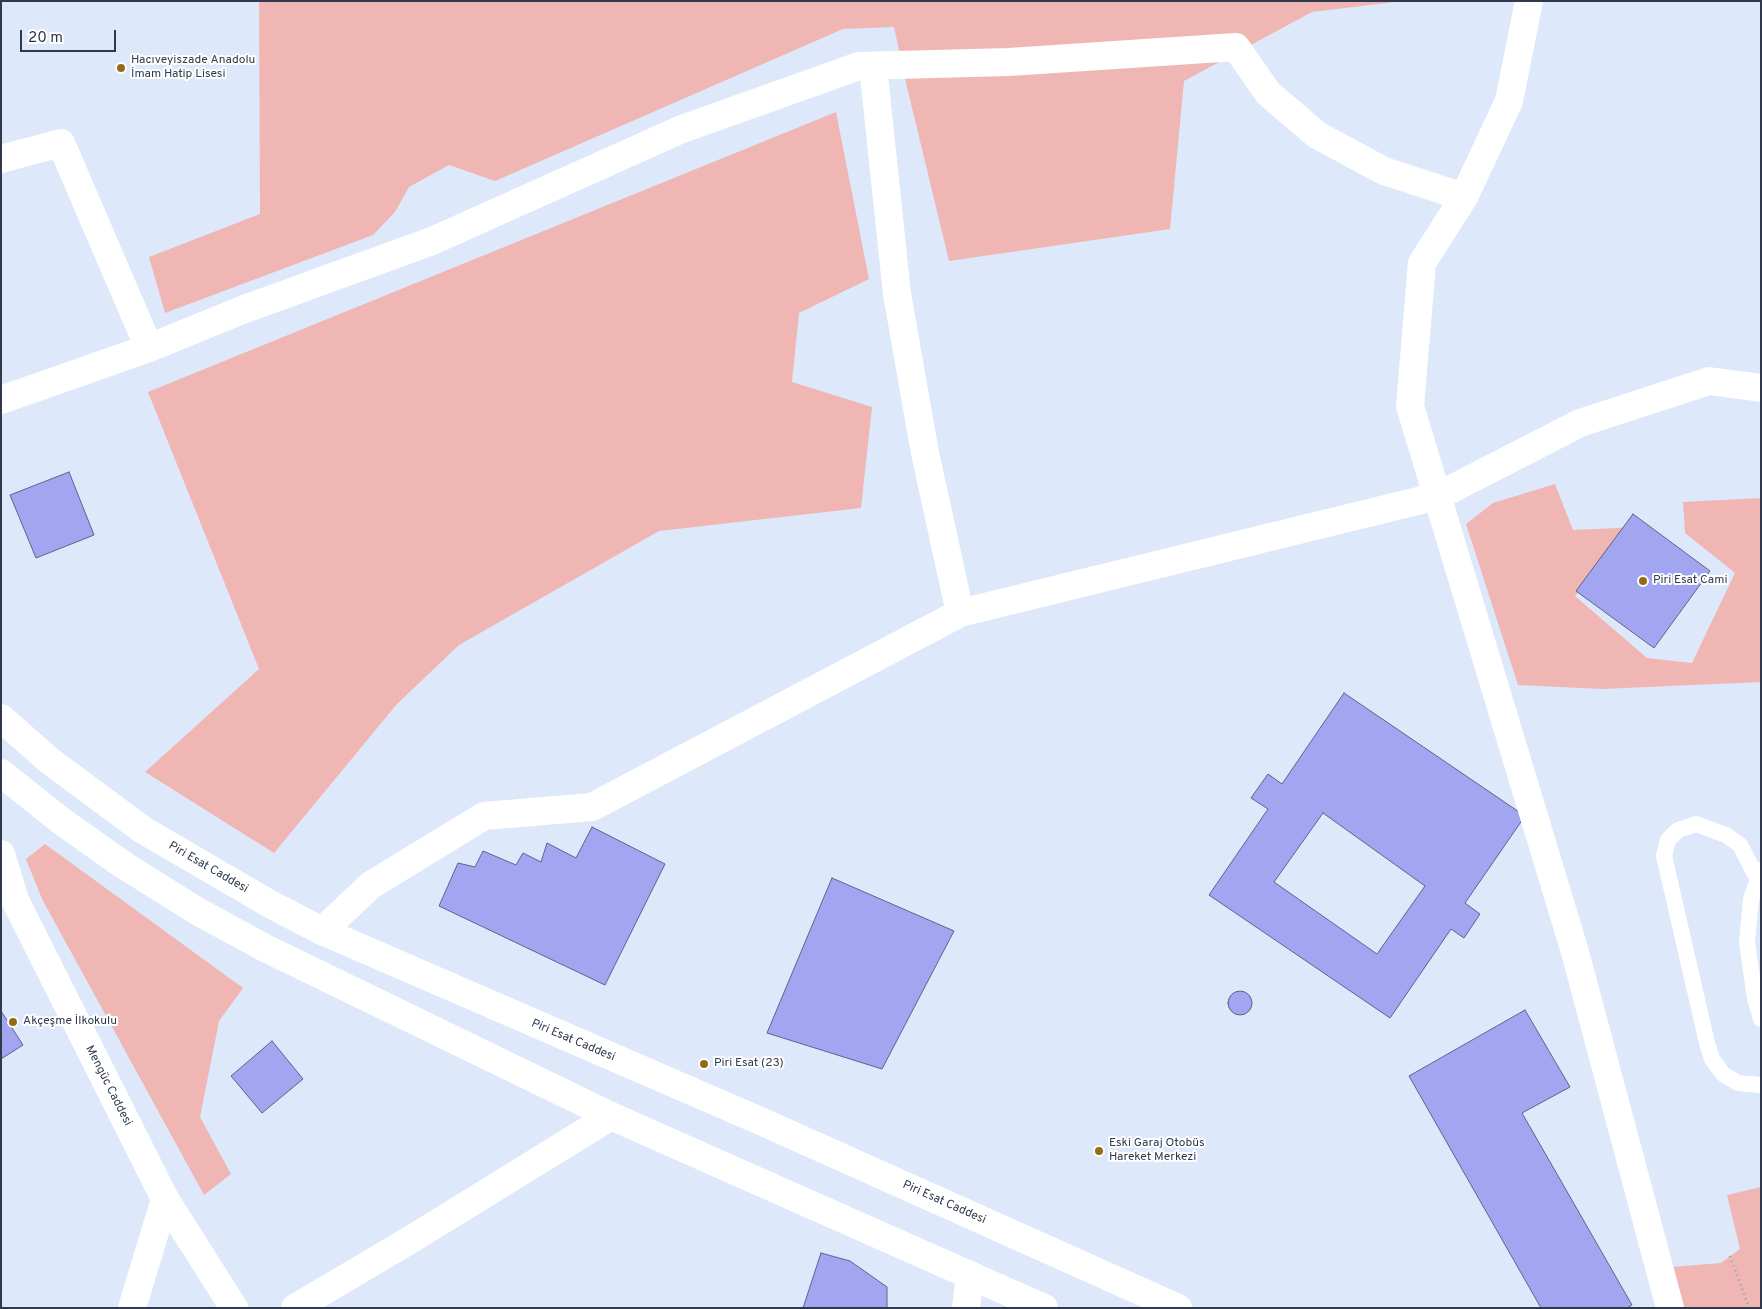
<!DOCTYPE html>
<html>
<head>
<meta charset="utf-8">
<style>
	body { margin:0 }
	#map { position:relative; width:1762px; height:1309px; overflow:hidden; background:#dde8fa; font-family:Overpass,sans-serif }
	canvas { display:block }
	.frame { position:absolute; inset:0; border:2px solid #303a4c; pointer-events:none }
	.scale { position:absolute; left:20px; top:30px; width:96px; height:22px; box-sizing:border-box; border:2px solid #303a4c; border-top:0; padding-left:6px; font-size:15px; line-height:18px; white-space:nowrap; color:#303a4c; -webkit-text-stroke:4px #fff; paint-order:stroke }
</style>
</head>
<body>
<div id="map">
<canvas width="1762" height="1309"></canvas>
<div class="frame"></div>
<div class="scale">20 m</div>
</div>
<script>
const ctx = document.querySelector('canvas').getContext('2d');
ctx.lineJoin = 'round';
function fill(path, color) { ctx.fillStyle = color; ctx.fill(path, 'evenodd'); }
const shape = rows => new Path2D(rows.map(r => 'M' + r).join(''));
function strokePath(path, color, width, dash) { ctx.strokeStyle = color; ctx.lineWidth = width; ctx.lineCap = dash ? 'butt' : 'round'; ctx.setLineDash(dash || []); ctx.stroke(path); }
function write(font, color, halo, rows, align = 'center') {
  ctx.font = font + ' Overpass,sans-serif'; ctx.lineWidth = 4; ctx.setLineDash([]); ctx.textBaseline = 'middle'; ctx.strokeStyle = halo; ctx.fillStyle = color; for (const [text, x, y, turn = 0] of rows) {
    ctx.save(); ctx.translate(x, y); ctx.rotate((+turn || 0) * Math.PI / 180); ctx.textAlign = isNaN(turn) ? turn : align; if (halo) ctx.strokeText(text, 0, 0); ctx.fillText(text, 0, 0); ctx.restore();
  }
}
fill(shape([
	[259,1,1403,1,1312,12,1184,81,1170,229,949,261,907,87,894,27,843,29,495,181,449,165,409,187,395,212,373,235,165,313,149,257,260,214],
	[836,112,869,279,799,313,792,382,872,407,861,508,659,531,459,645,397,704,274,853,145,772,259,669,148,392],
	[1555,484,1573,530,1638,527,1575,596,1647,658,1692,663,1735,573,1685,533,1683,502,1761,498,1761,682,1602,689,1518,685,1466,524,1493,503],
	[45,844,243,988,219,1021,200,1117,231,1174,204,1195,42,899,26,859],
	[1761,1187,1761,1308,1683,1308,1671,1267,1721,1263,1740,1249,1727,1195]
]), '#f0b6b4');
const building = shape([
	[69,472,94,535,36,558,10,495,69,472],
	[1633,514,1710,571,1654,648,1576,591,1633,514],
	[1344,693,1525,816,1465,903,1480,914,1464,938,1451,929,1390,1018,1209,895,1268,809,1251,798,1268,774,1282,784,1344,693],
	[1323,813,1425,886,1377,954,1274,882,1323,813],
	[592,827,665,864,605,985,439,906,458,863,475,867,483,851,516,865,523,853,541,862,547,843,576,858,592,827],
	[832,878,954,931,882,1069,767,1033,832,878],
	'1228 1003a12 12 0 1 1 24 0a12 12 0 1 1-24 0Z',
	[1525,1010,1570,1087,1522,1113,1632,1305,1627,1308,1541,1308,1409,1076,1525,1010],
	[1,1011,23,1045,1,1059,1,1011],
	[272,1041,303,1079,262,1113,231,1076,272,1041],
	[821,1253,850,1261,887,1287,887,1308,803,1308,821,1253]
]);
fill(building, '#a2a6f0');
strokePath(building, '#5f618c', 1);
strokePath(shape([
	[1730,1256,1749,1308]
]), '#98a2b4', 3, [1, 4]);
strokePath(shape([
	[1761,870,1751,899,1747,942,1755,999,1761,1019],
	[1757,878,1740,845,1726,835,1696,824,1678,830,1668,840,1664,856,1707,1043,1712,1059,1723,1074,1738,1083,1761,1085]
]), '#fff', 16);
strokePath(shape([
	[1529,1,1509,101,1464,197,1422,263,1410,406,1575,952,1670,1308],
	[873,66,897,294,925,453,960,613],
	[1,159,61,143,149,348],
	[1,400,149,348,242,310,432,241,682,129,859,66,1009,62,1236,47,1268,93,1317,135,1384,171,1464,197],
	[322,931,371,885,484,816,592,807,960,613,1438,496,1580,423,1709,381,1761,388],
	[132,1308,165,1199],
	[295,1308,410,1240,611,1116],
	[966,1308,970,1275]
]), '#fff', 28);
strokePath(shape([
	[1,854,15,900,165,1199,234,1308]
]), '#fff', 28);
strokePath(shape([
	[1,718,50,761,143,830,270,904,322,931,765,1123,1178,1308],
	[1,773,60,820,122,864,197,911,265,948,611,1116,1044,1308]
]), '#fff', 28);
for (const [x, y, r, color] of [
	[121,68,5,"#936c15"],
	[1643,581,5,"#936c15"],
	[13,1022,5,"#936c15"],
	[704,1064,5,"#936c15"],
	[1099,1151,5,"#936c15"]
]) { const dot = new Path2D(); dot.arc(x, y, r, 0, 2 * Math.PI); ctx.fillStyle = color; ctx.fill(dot); strokePath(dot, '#fff', 2); }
write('12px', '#303a4c', '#fff', [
	["Hacıveyiszade Anadolu",131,61],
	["İmam Hatip Lisesi",131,75],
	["Piri Esat Cami",1653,581],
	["Akçeşme İlkokulu",23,1022],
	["Piri Esat (23)",714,1064],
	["Eski Garaj Otobüs",1109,1144],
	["Hareket Merkezi",1109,1158]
], 'left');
write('12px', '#303a4c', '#fff', [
	["Piri Esat Caddesi",208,868,30],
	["Piri Esat Caddesi",573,1041,23],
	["Mengüc Caddesi",108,1086,63],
	["Piri Esat Caddesi",944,1203,24]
]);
</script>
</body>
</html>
